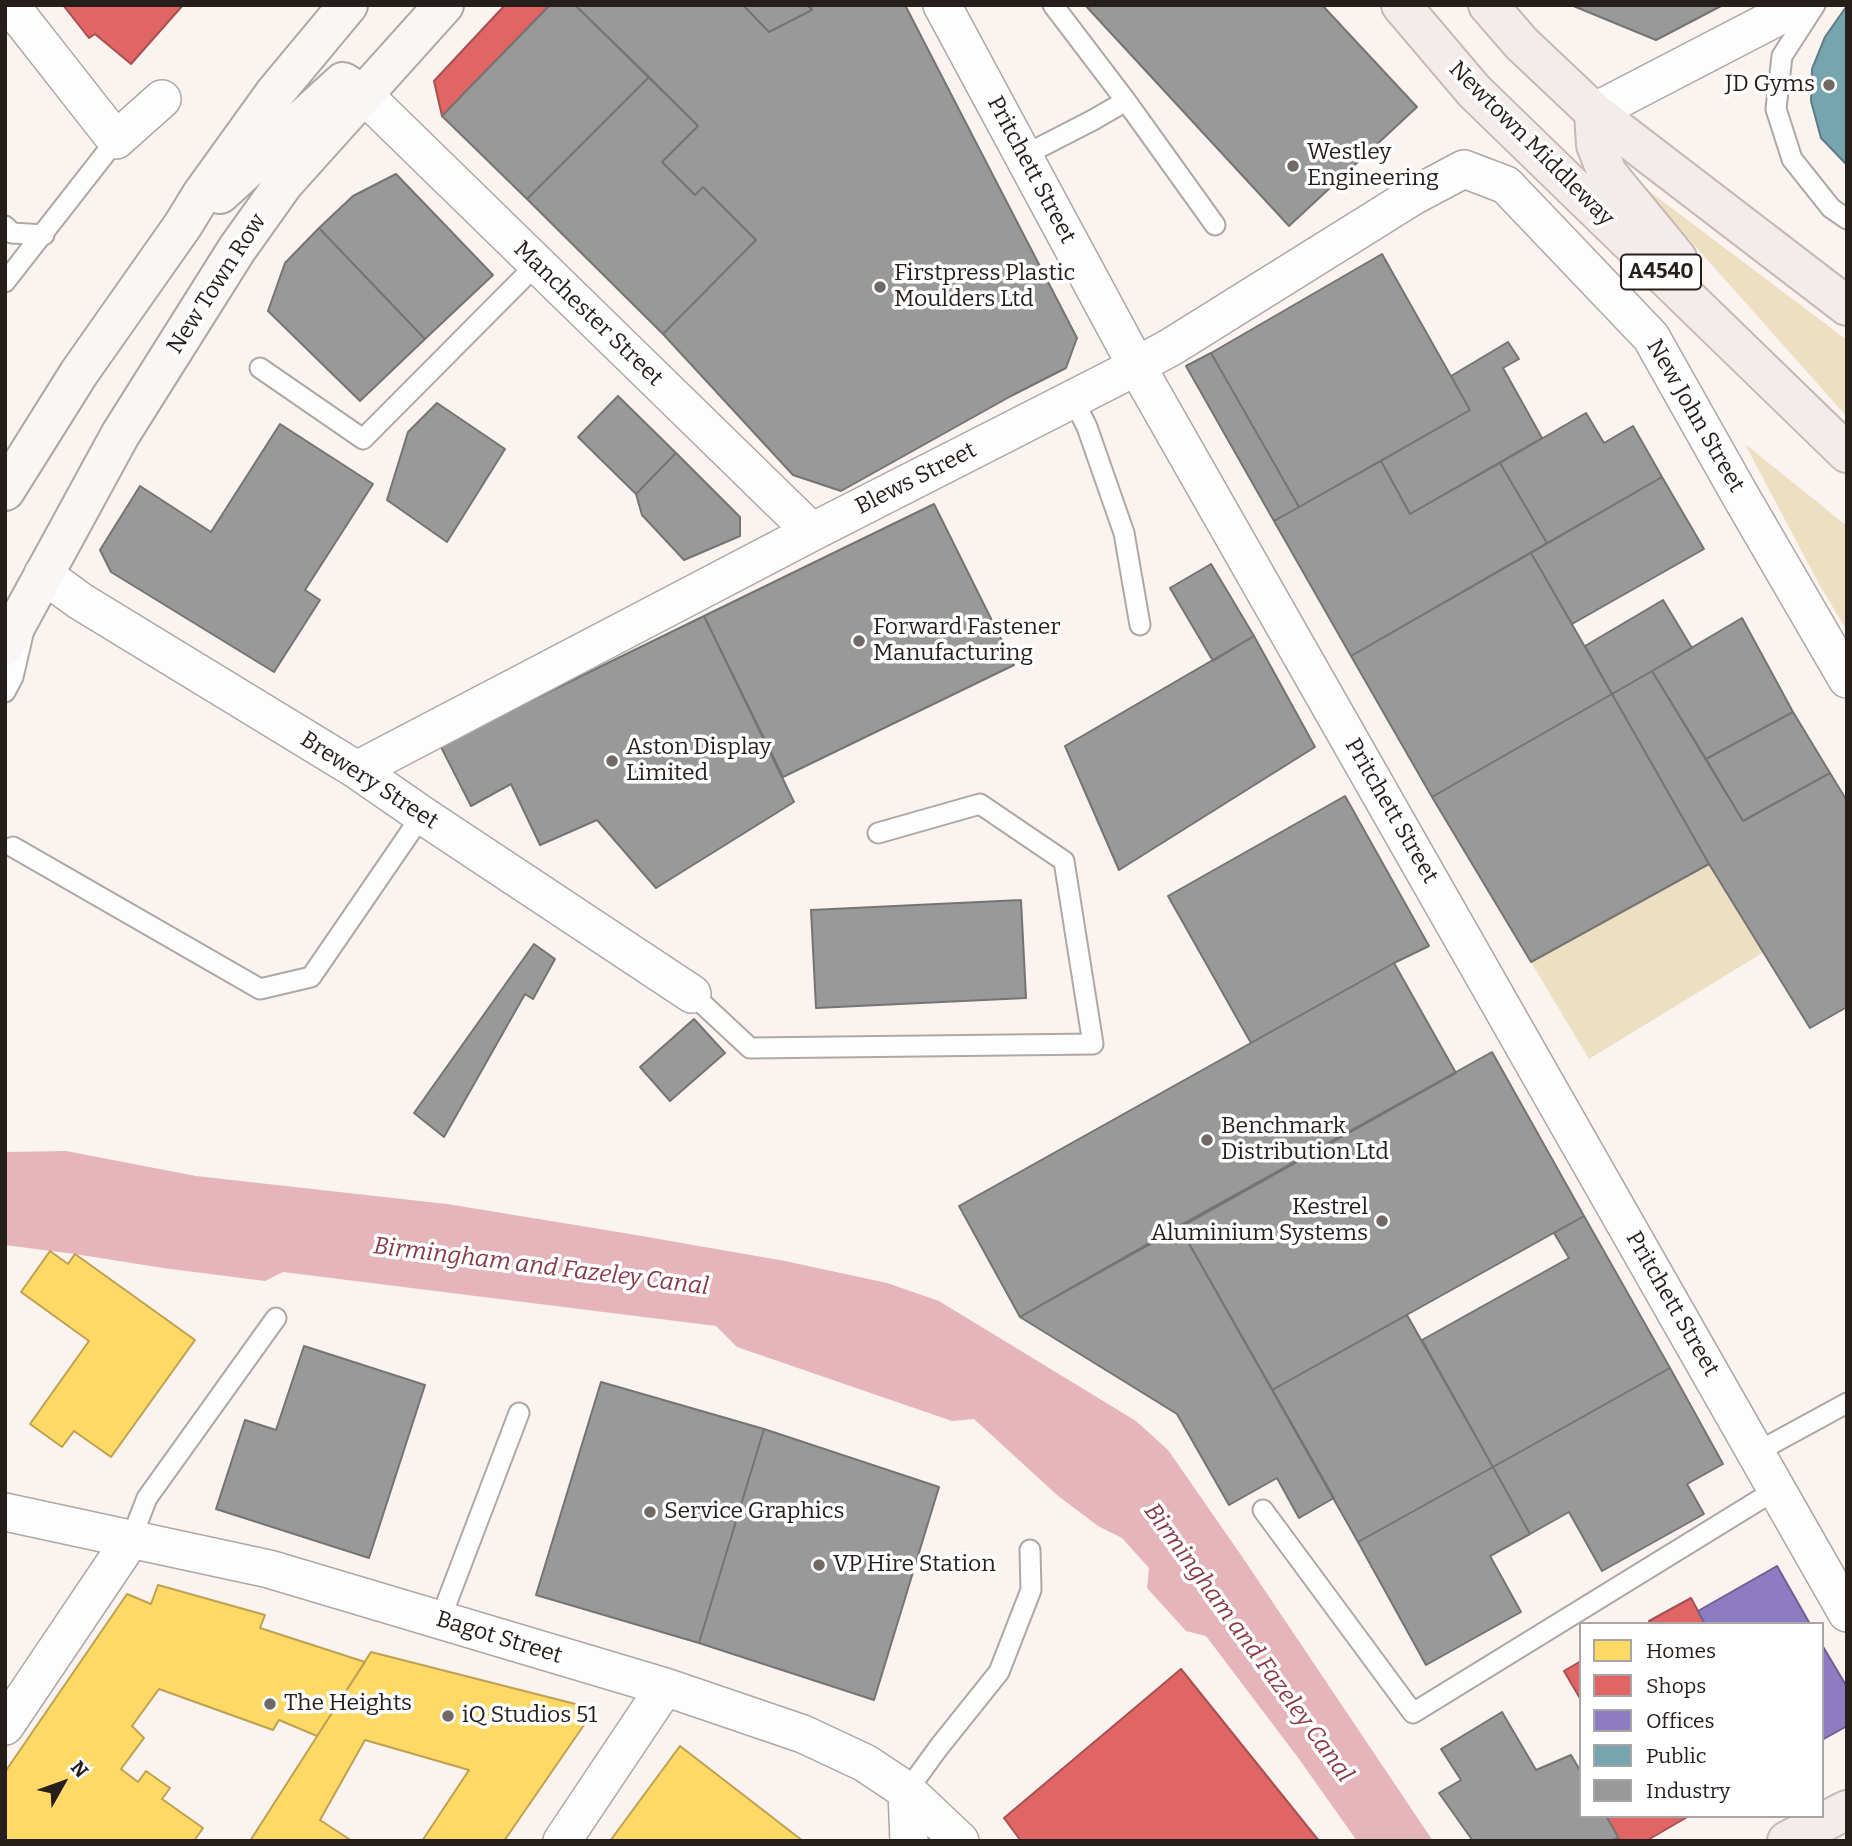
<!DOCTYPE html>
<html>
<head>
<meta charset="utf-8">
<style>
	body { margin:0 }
	#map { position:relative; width:1852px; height:1846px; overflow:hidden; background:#faf3f0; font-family:Bitter,serif }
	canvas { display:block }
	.frame { position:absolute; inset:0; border:7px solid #251e1b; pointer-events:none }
	.legend { position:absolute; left:1579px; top:1622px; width:245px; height:196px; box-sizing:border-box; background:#fff; border:2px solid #a8a5a4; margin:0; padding:9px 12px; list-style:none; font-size:21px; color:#251e1b }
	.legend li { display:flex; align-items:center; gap:14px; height:35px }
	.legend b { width:35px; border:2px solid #a8a5a4 }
	.north { position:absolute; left:28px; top:1748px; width:70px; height:70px; -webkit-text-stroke:5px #fff; paint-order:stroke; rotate:50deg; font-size:19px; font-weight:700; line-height:28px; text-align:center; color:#251e1b }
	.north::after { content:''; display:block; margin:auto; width:24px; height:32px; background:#251e1b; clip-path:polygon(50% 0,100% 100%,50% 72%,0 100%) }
</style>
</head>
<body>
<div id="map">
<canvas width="1852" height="1846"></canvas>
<div class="frame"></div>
<ul class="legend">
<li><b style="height:19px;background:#ffd966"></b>Homes</li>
<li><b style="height:19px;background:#e06666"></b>Shops</li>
<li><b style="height:19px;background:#8e7cc3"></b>Offices</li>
<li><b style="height:19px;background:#76a5af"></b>Public</li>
<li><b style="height:19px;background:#999"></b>Industry</li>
</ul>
<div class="north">N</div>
</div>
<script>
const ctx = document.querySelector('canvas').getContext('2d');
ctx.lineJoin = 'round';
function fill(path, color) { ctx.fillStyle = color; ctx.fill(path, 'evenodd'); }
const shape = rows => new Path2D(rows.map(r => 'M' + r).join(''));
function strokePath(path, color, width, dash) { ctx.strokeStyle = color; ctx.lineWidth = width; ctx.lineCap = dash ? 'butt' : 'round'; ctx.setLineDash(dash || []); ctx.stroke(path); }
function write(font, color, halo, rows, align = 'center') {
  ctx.font = font + ' Bitter,serif'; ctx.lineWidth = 7; ctx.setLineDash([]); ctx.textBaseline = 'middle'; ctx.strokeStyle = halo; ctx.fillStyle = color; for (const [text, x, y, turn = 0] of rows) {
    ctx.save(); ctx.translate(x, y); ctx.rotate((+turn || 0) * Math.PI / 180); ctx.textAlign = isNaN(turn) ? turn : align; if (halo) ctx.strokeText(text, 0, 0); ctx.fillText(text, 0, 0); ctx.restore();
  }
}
fill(shape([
	[1641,185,1847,340,1847,417],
	[1745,444,1847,526,1847,631,1819,584],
	[1709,864,1764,952,1589,1059,1531,962]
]), '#eddfc2');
fill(shape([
	[66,1151,196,1176,447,1204,630,1234,785,1261,887,1283,939,1301,1136,1421,1168,1450,1241,1555,1433,1841,1357,1841,1299,1759,1206,1636,1186,1631,1147,1588,1149,1568,1122,1538,1098,1526,1057,1495,974,1419,952,1421,737,1347,716,1326,283,1272,265,1281,163,1268,75,1254,5,1245,5,1152]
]), '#e5b5bb');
const homes = shape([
	[50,1251,68,1264,75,1254,195,1340,111,1457,74,1431,62,1447,30,1424,89,1341,21,1292,50,1251],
	[158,1585,265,1615,260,1628,365,1662,317,1736,279,1720,273,1730,159,1689,132,1726,144,1738,121,1769,138,1782,146,1771,170,1788,162,1799,203,1828,194,1841,5,1841,5,1772,127,1594,151,1604,158,1585],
	[371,1652,595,1709,504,1841,422,1841,469,1770,365,1740,320,1820,352,1841,250,1841,371,1652],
	[680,1746,803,1841,610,1841,680,1746]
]);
fill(homes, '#ffd966');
strokePath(homes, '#bea150', 2);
const shops = shape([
	[63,5,183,5,131,64,95,34,89,38,63,5],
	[505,5,550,5,442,116,434,81,505,5],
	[1691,1598,1705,1624,1651,1624,1649,1621,1691,1598],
	[1581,1661,1581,1700,1564,1671,1581,1661],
	[1181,1669,1319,1841,1021,1841,1004,1818,1181,1669],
	[1606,1816,1689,1816,1646,1841,1620,1841,1606,1816]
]);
fill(shops, '#e06666');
strokePath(shops, '#a85050', 2);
const offices = shape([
	[1777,1566,1810,1624,1705,1624,1698,1611,1777,1566],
	[1822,1645,1847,1687,1847,1726,1822,1740,1822,1645]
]);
fill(offices, '#8e7cc3');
strokePath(offices, '#6e6091', 2);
const public = shape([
	[1846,7,1847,7,1847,165,1821,138,1811,101,1812,69,1825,37,1846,7]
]);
fill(public, '#76a5af');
strokePath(public, '#5e7c83', 2);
const industry = shape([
	[550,5,575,5,649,77,527,199,442,116,550,5],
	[575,5,743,5,769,32,812,10,811,5,905,5,1077,338,1066,368,1011,396,841,491,793,475,663,334,756,240,703,187,695,195,662,162,698,126,575,5],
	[743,5,807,5,812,10,769,32,743,5],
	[1085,5,1322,5,1417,107,1289,226,1085,5],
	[1571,5,1723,5,1656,40,1571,5],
	[649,77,698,126,662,162,695,195,703,187,756,240,663,334,527,199,649,77],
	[396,174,493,275,425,339,319,228,353,196,396,174],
	[319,228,425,339,360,401,268,311,285,263,319,228],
	[1382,254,1470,410,1299,507,1211,353,1382,254],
	[1508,342,1519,359,1503,368,1542,438,1410,514,1381,461,1470,410,1451,376,1508,342],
	[1211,353,1299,507,1274,521,1186,366,1211,353],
	[618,396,676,453,636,494,578,437,618,396],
	[437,403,505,449,447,542,387,500,408,432,437,403],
	[1586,413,1604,443,1633,426,1662,477,1547,543,1500,463,1586,413],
	[280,424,373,484,305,590,320,600,274,672,111,572,100,550,140,486,211,532,280,424],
	[676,453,740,517,740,536,684,560,642,515,636,494,676,453],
	[1381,461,1410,514,1500,463,1547,543,1351,656,1274,521,1381,461],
	[1662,477,1704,549,1572,624,1531,553,1662,477],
	[934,504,1014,665,783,777,704,616,934,504],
	[1531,553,1612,694,1432,797,1351,656,1531,553],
	[1211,564,1254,636,1213,661,1170,588,1211,564],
	[1663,600,1692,648,1612,694,1585,646,1663,600],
	[704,616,794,802,656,888,597,820,540,845,511,784,471,806,440,745,704,616],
	[1742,618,1793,712,1706,759,1652,671,1742,618],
	[1254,636,1315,747,1119,870,1065,746,1254,636],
	[1652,671,1743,821,1830,773,1847,801,1847,1007,1810,1028,1709,864,1612,694,1652,671],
	[1612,694,1709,864,1531,962,1432,797,1612,694],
	[1793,712,1830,773,1743,821,1706,759,1793,712],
	[1345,796,1429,946,1394,963,1251,1043,1168,896,1345,796],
	[1021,900,1026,998,816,1008,811,910,1021,900],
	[534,944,555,959,533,999,525,994,444,1137,414,1113,534,944],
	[1394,963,1456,1073,1020,1317,959,1206,1394,963],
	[694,1019,725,1053,670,1101,640,1067,694,1019],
	[1492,1052,1584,1216,1272,1390,1179,1226,1492,1052],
	[1584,1216,1670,1368,1493,1467,1422,1340,1569,1258,1554,1233,1584,1216],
	[1179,1226,1334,1498,1299,1518,1277,1478,1229,1505,1177,1414,1020,1317,1179,1226],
	[1407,1315,1493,1467,1358,1542,1272,1390,1407,1315],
	[304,1346,425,1385,369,1558,216,1509,245,1420,276,1430,304,1346],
	[1670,1368,1723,1464,1687,1484,1704,1514,1602,1571,1569,1512,1530,1534,1493,1467,1670,1368],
	[601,1382,764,1429,699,1643,536,1595,601,1382],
	[764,1429,939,1487,874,1700,699,1643,764,1429],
	[1493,1467,1530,1534,1490,1556,1521,1612,1426,1665,1358,1542,1493,1467],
	[1502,1712,1536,1770,1571,1755,1581,1772,1581,1816,1606,1816,1618,1837,1612,1841,1473,1841,1439,1793,1461,1780,1441,1749,1502,1712]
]);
fill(industry, '#999');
strokePath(industry, '#767473', 2);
const service = shape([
	[1815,5,1782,56,1776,109,1792,159,1831,208,1847,219],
	[1126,101,1215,225],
	[1023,156,1093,120,1126,101,1053,5],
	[5,226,12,233,44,235],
	[5,282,116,140],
	[260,368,363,439,536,265],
	[1073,399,1087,427,1124,533,1140,625],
	[5,692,13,677,23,634],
	[13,847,260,989,311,977,422,815],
	[692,994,750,1048,1093,1044,1064,861,980,804,878,833],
	[1757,1452,1847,1403],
	[1263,1510,1413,1713,1777,1489],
	[131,1539,147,1498,276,1318],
	[440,1620,519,1413],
	[907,1791,939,1747,999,1672,1031,1590,1030,1550]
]);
const minor = shape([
	[10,5,116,140,162,99],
	[942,5,1136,365,1847,1613],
	[364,95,812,532],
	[1594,112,1800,5],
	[43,574,80,601,357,770,422,815,692,994],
	[357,770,812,532,1116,377,1171,347,1413,196,1464,169,1506,185,1651,337,1740,495,1847,679],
	[5,1512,269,1569,665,1687,803,1734,865,1763,907,1791,960,1841],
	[5,1726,131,1539],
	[907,1791,909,1841],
	[562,1841,665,1687]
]);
const secondary = shape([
	[220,194,343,82,356,90],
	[5,491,79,373,183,225,202,194,274,94,348,5],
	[5,646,120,435,237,249,284,183,444,5]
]);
const trunk = shape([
	[1401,5,1474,91,1847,453],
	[1488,5,1522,44,1594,112,1847,306],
	[1594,112,1596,145,1607,173,1677,258],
	[1787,1841,1847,1810]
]);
strokePath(service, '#aea8a5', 23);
strokePath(minor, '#aea8a5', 40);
strokePath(secondary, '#aea8a5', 42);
strokePath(trunk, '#c5b8b5', 42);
strokePath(service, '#fefdfd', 19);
strokePath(minor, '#fefdfd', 37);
strokePath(secondary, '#faf6f6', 38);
strokePath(trunk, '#f4ecea', 38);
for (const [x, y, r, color] of [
	[1829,85,7,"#706966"],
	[1293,166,7,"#706966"],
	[880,287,7,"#706966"],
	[859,641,7,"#706966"],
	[612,761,7,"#706966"],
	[1207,1140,7,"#706966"],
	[1382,1221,7,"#706966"],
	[650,1512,7,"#706966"],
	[819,1565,7,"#706966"],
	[270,1704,7,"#706966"],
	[448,1716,7,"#706966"]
]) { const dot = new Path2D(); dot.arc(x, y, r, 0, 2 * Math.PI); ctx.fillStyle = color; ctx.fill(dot); strokePath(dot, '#fff', 2.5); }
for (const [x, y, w] of [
	[1661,272,80]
]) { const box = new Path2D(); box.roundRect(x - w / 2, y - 17.5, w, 35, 5); ctx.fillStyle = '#fff'; ctx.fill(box); strokePath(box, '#251e1b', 2); }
write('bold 21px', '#251e1b', null, [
	["A4540",1661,272]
]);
write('23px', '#251e1b', '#fff', [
	["JD Gyms",1815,85,"right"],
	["Westley",1307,153],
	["Engineering",1307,179],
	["Firstpress Plastic",894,274],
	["Moulders Ltd",894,300],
	["Forward Fastener",873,628],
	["Manufacturing",873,654],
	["Aston Display",626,748],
	["Limited",626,774],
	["Benchmark",1221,1127],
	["Distribution Ltd",1221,1153],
	["Kestrel",1368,1208,"right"],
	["Aluminium Systems",1368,1234,"right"],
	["Service Graphics",664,1512],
	["VP Hire Station",833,1565],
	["The Heights",284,1704],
	["iQ Studios 51",462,1716]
], 'left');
write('23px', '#251e1b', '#fff', [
	["Newtown Middleway",1531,144,45],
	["Pritchett Street",1031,170,62],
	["New Town Row",217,284,-57],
	["Manchester Street",588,314,44],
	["New John Street",1695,416,60],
	["Blews Street",916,479,-27],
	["Brewery Street",369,781,33],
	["Pritchett Street",1391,811,60],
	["Pritchett Street",1672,1304,60],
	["Bagot Street",499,1638,17]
]);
write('italic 24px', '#883949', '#fff', [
	["Birmingham and Fazeley Canal",541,1267,7],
	["Birmingham and Fazeley Canal",1248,1643,54]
]);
</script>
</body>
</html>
